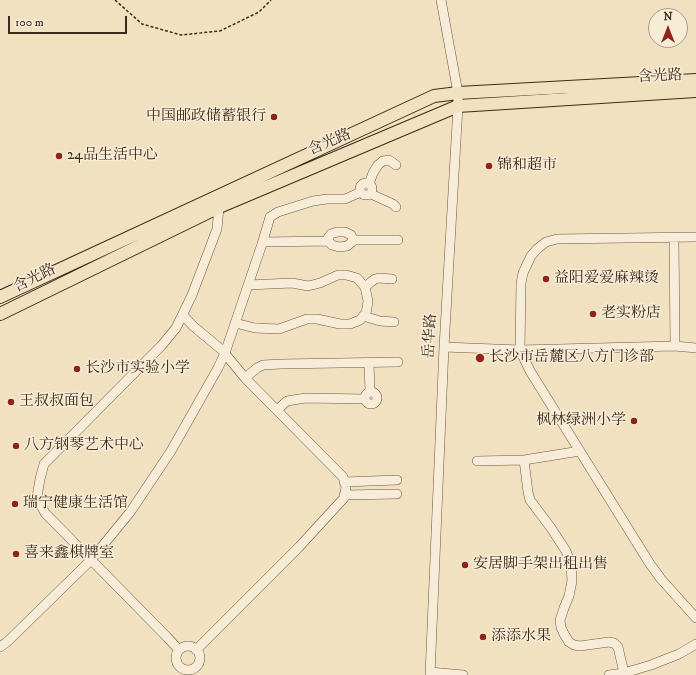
<!DOCTYPE html>
<html>
<head>
<meta charset="utf-8">
<style>
	body { margin:0 }
	#map { position:relative; width:696px; height:675px; overflow:hidden; background:#f2e1c1; font-family:"IM FELL DW Pica",serif }
	canvas { display:block }
	.north { position:absolute; left:648px; top:8px; width:40px; height:40px; box-sizing:border-box; background:#f7ecd7; border:1px solid #ad9e8b; border-radius:50%; rotate:0deg; font-size:11px; font-weight:700; line-height:16px; text-align:center; color:#3e2a1a }
	.north::after { content:''; display:block; margin:auto; width:14px; height:18px; background:#8f2418; clip-path:polygon(50% 0,100% 100%,50% 72%,0 100%) }
	.scale { position:absolute; left:8px; top:16px; width:119px; height:18px; box-sizing:border-box; border:2px solid #3e2a1a; border-top:0; padding-left:5px; font-size:12px; line-height:14px; white-space:nowrap; color:#3e2a1a; -webkit-text-stroke:3px #f7ecd7; paint-order:stroke }
</style>
</head>
<body>
<div id="map">
<canvas width="696" height="675"></canvas>
<div class="north">N</div>
<div class="scale">100 m</div>
</div>
<script>
const ctx = document.querySelector('canvas').getContext('2d');
ctx.lineJoin = 'round';
const shape = rows => new Path2D(rows.map(r => 'M' + r).join(''));
function strokePath(path, color, width, dash) { ctx.strokeStyle = color; ctx.lineWidth = width; ctx.lineCap = dash ? 'butt' : 'round'; ctx.setLineDash(dash || []); ctx.stroke(path); }
function write(font, color, halo, rows, align = 'center') {
  ctx.font = font + ' "IM FELL DW Pica","Noto Serif SC",serif'; ctx.lineWidth = 3; ctx.setLineDash([]); ctx.textBaseline = 'middle'; ctx.strokeStyle = halo; ctx.fillStyle = color; for (const [text, x, y, turn = 0] of rows) {
    ctx.save(); ctx.translate(x, y); ctx.rotate((+turn || 0) * Math.PI / 180); ctx.textAlign = isNaN(turn) ? turn : align; if (halo) ctx.strokeText(text, 0, 0); ctx.fillText(text, 0, 0); ctx.restore();
  }
}
const minor = shape([
	'360 189a6 6 0 1 1 12 0a6 6 0 1 1-12 0Z',
	[369,184,373,173,378,165,383,161,389,160,396,165],
	[371,194,393,204,396,207],
	[696,237,557,239,546,242,537,249,531,256,523,273,521,283,520,350,530,371,650,564,661,579,696,618],
	[674,238,675,346],
	[352,240,398,240],
	[263,242,328,241,332,245,339,247,347,246,352,242,353,239,351,235,345,232,337,232,331,234,328,238,328,241],
	[365,287,371,282,375,279,379,278,392,279],
	[183,315,193,326,222,350,245,378,343,477,346,487,344,498,299,547,196,650],
	[363,316,380,321,394,322],
	[235,323,255,328,279,329,307,319,317,319,340,324,350,324,360,320,366,313,367,308,368,301,365,287,357,278,346,275,338,275,320,283,308,286,292,283,248,285],
	[444,347,520,350,675,346,696,348],
	[369,363,370,392],
	[245,378,257,368,263,365,281,364,398,362],
	'365 398a6 6 0 1 1 12 0a6 6 0 1 1-12 0Z',
	[277,410,287,401,306,398,365,399],
	[524,460,528,492,530,500,551,528,566,551,571,565,572,581,569,596,564,608,560,620,561,627,564,634,569,642,574,645,580,646,609,642,614,643,618,647,624,673],
	[477,461,524,460,580,451],
	[344,482,397,480],
	[344,495,397,494],
	'176 658a12 12 0 1 1 24 0a12 12 0 1 1-24 0Z',
	[0,647,7,642,91,560,131,511,171,451,218,368,225,353,262,244,270,217,278,212,313,201,327,199,345,199,361,192],
	[179,650,167,637,45,513,37,497,40,479,44,464,162,345,176,328,192,295,217,229,219,207],
	[430,672,463,675],
	[430,675,444,347,458,106,458,93,441,0],
	[609,675,624,673,651,665,679,654,696,644]
]);
const major = shape([
	[0,297,434,96,458,93,696,80],
	[0,314,219,207,458,106,696,91]
]);
strokePath(minor, '#6b5844', 10);
strokePath(major, '#3e2a1a', 14);
strokePath(shape([
	[115,0,142,24,181,35,220,31,259,12,271,0]
]), '#3e2a1a', 1.5, [3, 2]);
strokePath(minor, '#f7ecd7', 9);
strokePath(major, '#f2e1c1', 12);
for (const [x, y, r, color] of [
	[274,117,4,"#8f2418"],
	[59,156,4,"#8f2418"],
	[489,166,4,"#8f2418"],
	[546,279,4,"#8f2418"],
	[593,314,4,"#8f2418"],
	[480,358,5,"#8f2418"],
	[77,369,4,"#8f2418"],
	[11,402,4,"#8f2418"],
	[634,421,4,"#8f2418"],
	[16,446,4,"#8f2418"],
	[15,504,4,"#8f2418"],
	[16,554,4,"#8f2418"],
	[465,565,4,"#8f2418"],
	[483,637,4,"#8f2418"]
]) { const dot = new Path2D(); dot.arc(x, y, r, 0, 2 * Math.PI); ctx.fillStyle = color; ctx.fill(dot); strokePath(dot, '#f7ecd7', 1.5); }
write('15px', '#3e2a1a', '#f7ecd7', [
	["含光路",660,77,-3],
	["含光路",330,143,-23],
	["含光路",35,279,-26],
	["岳华路",431,336,-87]
]);
write('15px', '#3e2a1a', '#f7ecd7', [
	["中国邮政储蓄银行",266,117,"right"],
	["24品生活中心",67,156],
	["锦和超市",497,166],
	["益阳爱爱麻辣烫",554,279],
	["老实粉店",601,314],
	["长沙市岳麓区八方门诊部",489,358],
	["长沙市实验小学",85,369],
	["王叔叔面包",19,402],
	["枫林绿洲小学",626,421,"right"],
	["八方钢琴艺术中心",24,446],
	["瑞宁健康生活馆",23,504],
	["喜来鑫棋牌室",24,554],
	["安居脚手架出租出售",473,565],
	["添添水果",491,637]
], 'left');
</script>
</body>
</html>
